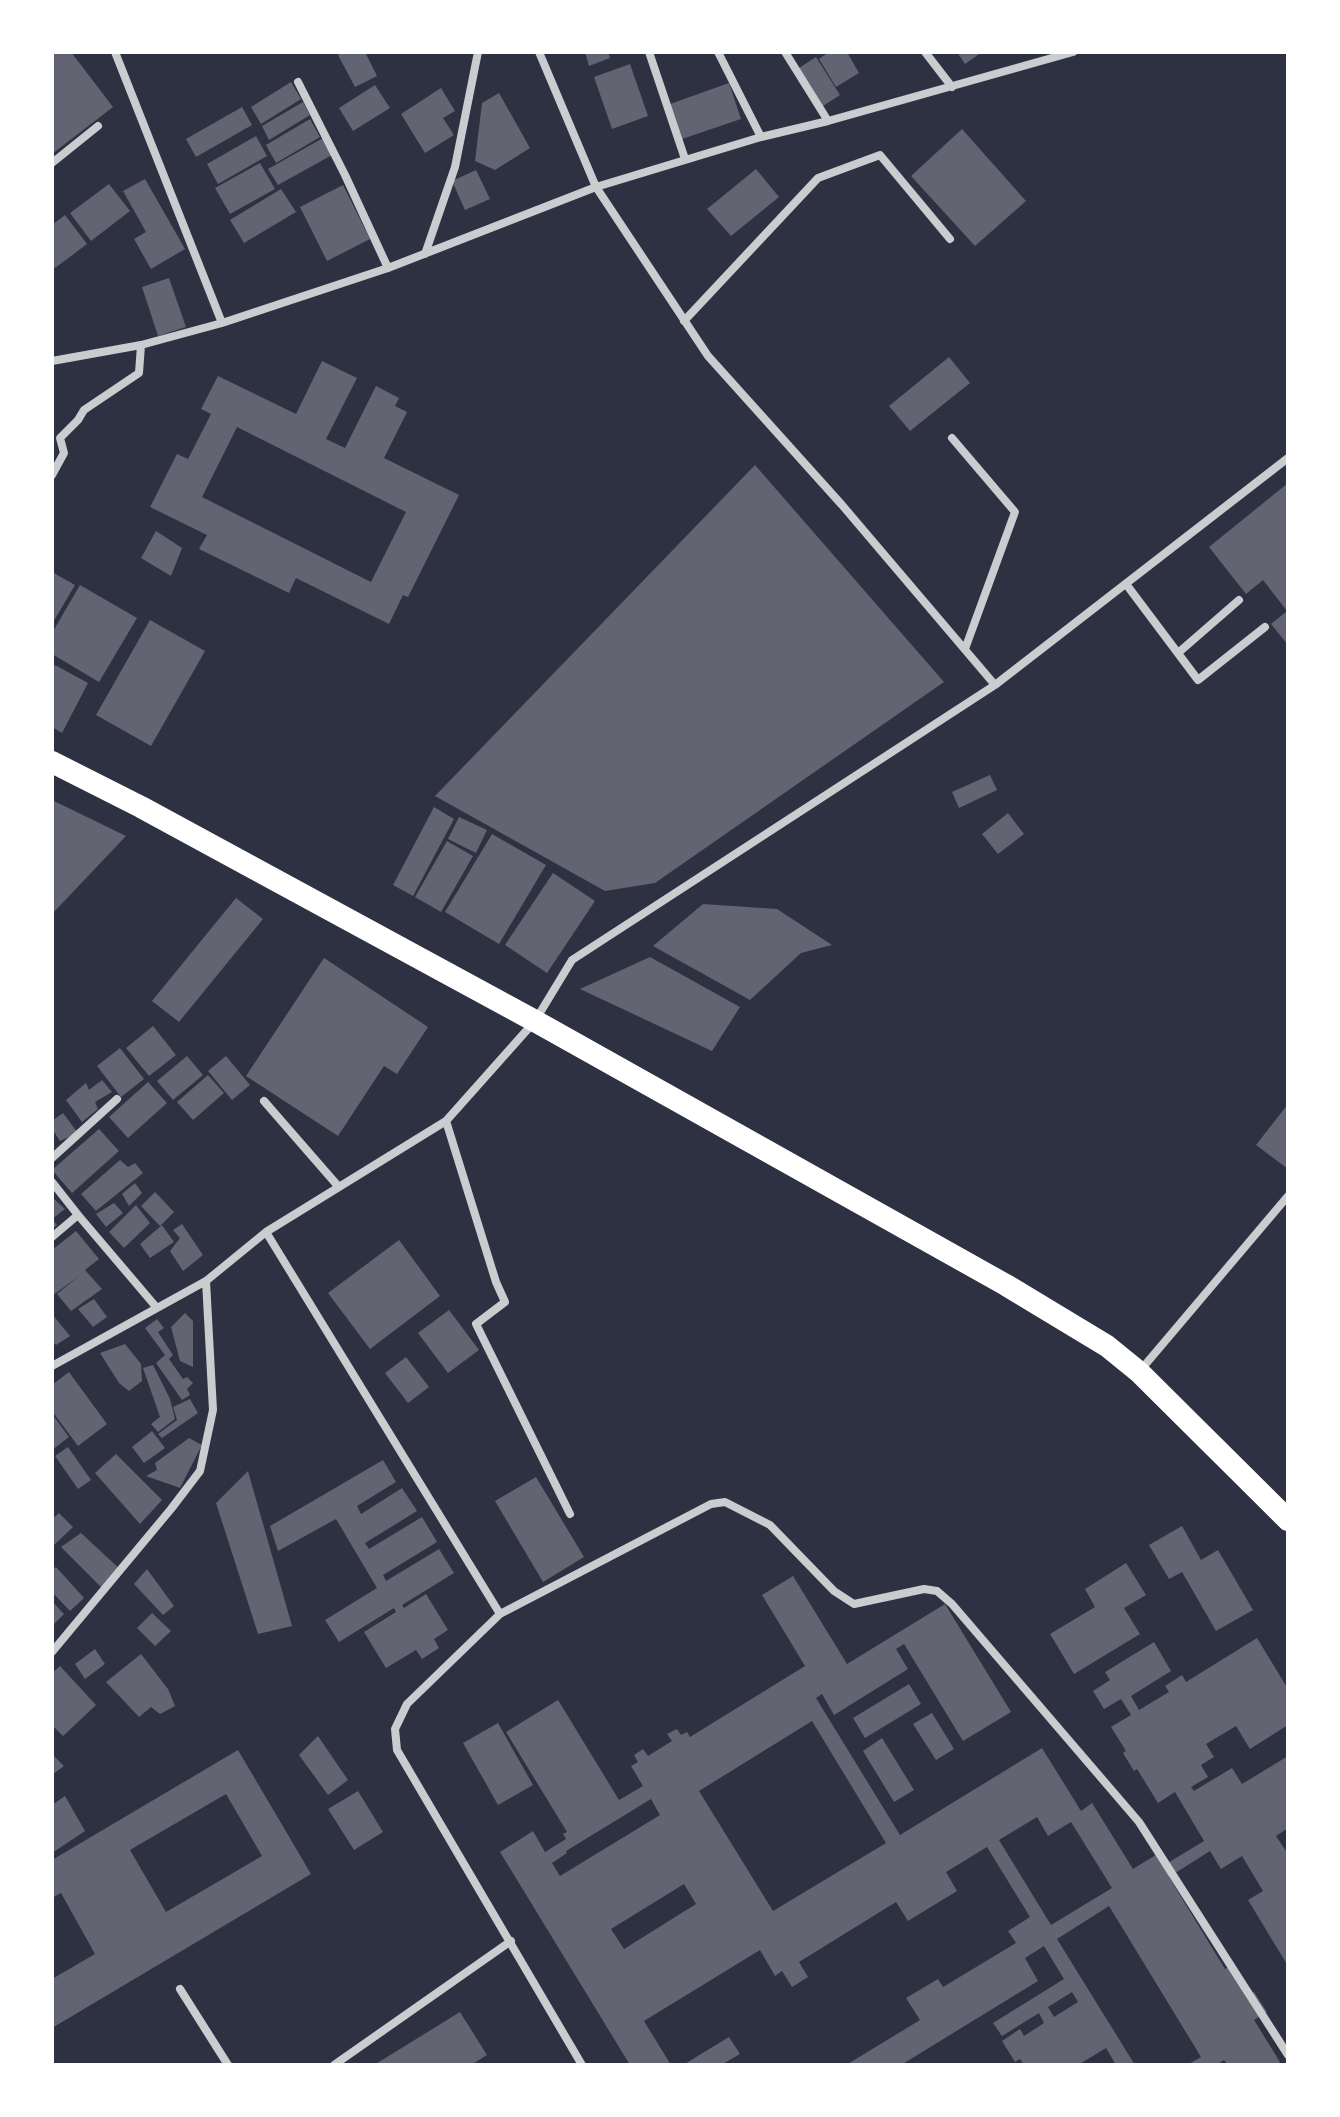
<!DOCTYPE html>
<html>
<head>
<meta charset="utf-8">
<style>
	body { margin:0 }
	#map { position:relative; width:1340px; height:2117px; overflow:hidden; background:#2d3142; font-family:"Varela Round",sans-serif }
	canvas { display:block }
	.frame { position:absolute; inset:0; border:54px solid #fff; pointer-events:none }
</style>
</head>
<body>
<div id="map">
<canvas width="1340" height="2117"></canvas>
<div class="frame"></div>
</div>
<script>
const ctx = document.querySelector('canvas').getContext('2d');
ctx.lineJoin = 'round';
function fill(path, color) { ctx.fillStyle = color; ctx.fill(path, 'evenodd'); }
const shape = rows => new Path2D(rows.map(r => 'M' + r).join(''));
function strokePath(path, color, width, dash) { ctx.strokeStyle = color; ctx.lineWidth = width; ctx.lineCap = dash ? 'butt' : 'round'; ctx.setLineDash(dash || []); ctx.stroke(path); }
fill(shape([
	[52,52,71,52,113,107,52,154],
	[344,52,365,52,377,76,355,87,338,55],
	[585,52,608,52,610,58,589,66],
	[829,52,847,52,859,73,836,87,819,59],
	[957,52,982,52,965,64],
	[816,57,840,95,823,106,799,68],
	[630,64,648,116,612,129,594,77],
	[291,82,301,99,261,124,251,107],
	[729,83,741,119,682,139,670,104],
	[375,85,390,108,353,131,339,108],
	[441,88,455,111,443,118,454,135,425,153,401,114],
	[499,93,530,148,495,170,475,161,482,103],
	[303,102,310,115,269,140,262,126],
	[242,107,252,125,196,157,186,139],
	[310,119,320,137,276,163,266,145],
	[962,129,1026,201,975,246,911,176],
	[256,136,267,156,218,184,207,164],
	[323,138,332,155,278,185,268,169],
	[260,163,275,189,230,214,215,188],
	[756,169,779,197,731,236,707,209],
	[476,170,490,199,465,210,452,181],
	[145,179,185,249,151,269,134,239,146,232,123,191],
	[109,184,130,211,91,241,70,213],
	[343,185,370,239,327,261,300,207],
	[281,189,296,212,244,243,230,220],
	[65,215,87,244,55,268,52,264,52,225],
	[169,278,186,327,158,336,142,287],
	[949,357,970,383,910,431,889,406],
	[322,361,357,378,326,439,345,448,376,386,399,398,395,406,407,412,384,458,459,495,408,597,403,595,389,624,296,578,289,593,199,549,207,535,150,507,177,454,188,459,211,414,201,409,218,376,296,414],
	[237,427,406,512,371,582,202,497],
	[755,465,944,682,655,883,605,891,435,796],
	[1288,483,1288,645,1271,624,1287,611,1263,580,1246,594,1209,547],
	[156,531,182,548,171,576,141,558],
	[52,572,75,585,52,624],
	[80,585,137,618,99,682,52,654,52,633],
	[150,620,205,651,151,746,96,715],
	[55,665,88,683,62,733,52,727,52,670],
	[990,775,997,790,959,808,952,792],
	[52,800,126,836,52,914],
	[434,807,454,819,413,896,393,885],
	[1008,813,1024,834,998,854,982,834],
	[459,817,487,830,476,853,448,839],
	[492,834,546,865,499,944,445,912],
	[447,841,473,856,441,912,415,897],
	[553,873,595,901,547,973,505,945],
	[236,898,263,919,179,1022,152,1001],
	[703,904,777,909,832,945,801,953,750,1000,653,946],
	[650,957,740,1007,712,1051,580,989],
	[324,958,428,1027,397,1074,384,1066,338,1136,246,1076],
	[153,1026,176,1055,149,1076,126,1048],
	[120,1048,144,1079,121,1097,97,1066],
	[187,1056,203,1075,173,1100,157,1081],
	[226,1056,250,1085,232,1100,208,1071],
	[208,1075,224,1093,193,1120,177,1102],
	[102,1080,112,1092,95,1102,98,1109,82,1122,66,1100,86,1083,89,1090],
	[148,1082,167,1103,128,1138,109,1117],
	[1288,1104,1288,1169,1256,1145],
	[63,1113,78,1133,60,1141,52,1129,52,1121],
	[99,1129,119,1151,72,1193,52,1170],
	[120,1160,128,1167,135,1163,143,1173,96,1211,81,1194],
	[135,1183,142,1193,129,1206,122,1194],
	[155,1192,174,1212,160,1226,141,1206],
	[52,1197,65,1209,52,1219,57,1225,52,1229],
	[114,1203,123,1213,106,1227,96,1214],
	[136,1205,150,1223,124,1248,109,1232],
	[182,1224,203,1255,183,1271,170,1251,180,1238,173,1230],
	[162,1225,174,1242,150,1258,140,1244],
	[76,1231,99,1259,85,1270,102,1289,71,1311,57,1294,80,1275,52,1296,52,1250],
	[399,1240,440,1296,370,1349,328,1293],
	[94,1299,107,1317,93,1327,78,1309],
	[449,1310,479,1350,448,1373,418,1333],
	[185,1313,193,1321,193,1367,180,1361,171,1327],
	[52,1314,70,1336,56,1345,52,1341],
	[157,1319,164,1328,158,1332,173,1355,169,1359,183,1379,187,1377,193,1383,187,1389,190,1395,182,1400,156,1363,165,1355,145,1328],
	[125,1344,141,1364,142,1381,129,1391,119,1383,100,1353],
	[406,1357,429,1387,408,1403,385,1373],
	[153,1365,170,1399,175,1419,158,1432,151,1424,160,1417,143,1368],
	[69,1372,107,1424,78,1446,52,1411,52,1385],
	[190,1399,198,1413,162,1438,158,1434,177,1420,173,1407],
	[52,1414,69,1437,52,1450],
	[152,1431,165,1448,144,1463,132,1447],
	[189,1438,202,1445,180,1488,146,1476,157,1470,155,1463],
	[68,1447,91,1480,78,1489,55,1456],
	[116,1454,162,1500,140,1524,95,1473],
	[383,1460,396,1482,357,1506,361,1514,402,1488,417,1511,365,1543,369,1549,422,1517,437,1542,383,1575,386,1581,439,1549,454,1573,402,1605,404,1608,426,1594,448,1630,434,1639,439,1648,422,1659,416,1650,386,1668,364,1632,396,1612,394,1608,339,1642,325,1620,377,1588,336,1519,278,1551,270,1526],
	[248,1471,292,1626,258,1634,216,1503],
	[536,1477,584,1557,543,1582,495,1501],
	[59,1513,73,1527,54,1545,52,1519],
	[1182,1526,1201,1560,1218,1550,1253,1610,1216,1631,1182,1572,1169,1579,1149,1545],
	[81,1533,122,1571,103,1589,61,1547],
	[1126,1563,1146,1595,1124,1608,1140,1634,1074,1674,1050,1634,1095,1607,1085,1589],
	[56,1567,84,1598,70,1611,52,1592,52,1570],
	[147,1569,174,1606,163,1615,134,1584],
	[793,1576,847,1664,945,1604,1011,1712,963,1741,904,1644,896,1649,908,1669,834,1715,822,1694,816,1698,900,1835,1042,1748,1081,1811,1092,1803,1133,1869,1159,1853,1166,1864,1204,1841,1175,1792,1158,1803,1137,1769,1134,1771,1123,1753,1126,1751,1111,1727,1131,1715,1121,1699,1104,1709,1093,1691,1110,1680,1105,1672,1154,1642,1171,1671,1131,1696,1139,1710,1169,1692,1165,1686,1182,1675,1186,1682,1257,1638,1288,1689,1288,1725,1250,1749,1236,1726,1206,1744,1214,1757,1201,1765,1208,1777,1191,1787,1194,1791,1232,1768,1242,1784,1288,1756,1288,1828,1276,1836,1288,1854,1288,1966,1248,1900,1263,1891,1242,1856,1221,1869,1210,1851,1169,1877,1225,1969,1230,1966,1248,1995,1254,1992,1267,2012,1254,2020,1280,2062,1275,2065,1228,2065,1224,2060,1216,2065,1187,2065,1201,2057,1109,1906,1057,1939,1135,2065,1116,2065,1106,2048,1078,2065,1024,2065,1020,2059,1015,2062,1002,2041,1020,2029,1024,2036,1044,2023,1039,2013,1002,2036,993,2023,1064,1979,1044,1946,1025,1958,1038,1981,901,2065,846,2065,920,2020,906,1998,938,1979,943,1987,1016,1943,1008,1931,1030,1917,987,1847,946,1872,957,1891,908,1921,896,1902,799,1962,808,1977,792,1987,782,1971,775,1976,760,1950,644,2021,671,2065,630,2065,500,1852,533,1831,545,1852,566,1839,563,1834,567,1832,506,1732,558,1700,619,1800,643,1786,631,1766,638,1762,634,1755,643,1749,648,1756,672,1741,667,1734,677,1729,681,1735,687,1732,690,1737,805,1666,762,1595],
	[812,1721,886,1843,773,1911,699,1791],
	[651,1799,660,1815,560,1876,552,1863,567,1853,566,1851],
	[1037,1817,1048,1836,1071,1822,1112,1888,1051,1925,999,1840],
	[684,1884,696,1904,624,1949,611,1929],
	[1072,1992,1078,2002,1054,2017,1048,2007],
	[52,1601,64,1614,52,1626],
	[152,1613,171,1631,155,1646,137,1628],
	[95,1649,105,1664,85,1679,75,1664],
	[141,1654,168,1689,175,1706,160,1714,151,1707,139,1717,106,1682],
	[60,1666,96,1705,63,1736,52,1725,52,1673],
	[909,1684,921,1704,865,1738,853,1718],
	[932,1713,954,1749,936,1760,913,1724],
	[498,1723,533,1785,498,1805,463,1743],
	[318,1736,348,1780,328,1795,299,1755],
	[882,1738,914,1790,894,1802,863,1751],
	[238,1750,311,1874,52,2028,52,1979,95,1954,61,1893,52,1898,52,1860],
	[226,1794,262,1856,166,1912,130,1850],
	[52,1754,64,1766,52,1775],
	[358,1791,383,1832,354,1850,328,1809],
	[65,1796,85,1831,52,1853,52,1805],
	[460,2012,487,2055,471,2065,374,2065],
	[729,2037,740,2054,721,2065,683,2065]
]), '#626471');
strokePath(shape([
	[115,52,222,323],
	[649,52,685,159],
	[718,52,761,137],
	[785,52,828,121],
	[925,52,952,87],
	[298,82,345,175,388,268],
	[52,163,98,126],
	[425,254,455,167,478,52],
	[684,321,818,178,880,155,950,239],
	[52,361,141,345,222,323,388,268,596,187,761,137,828,121,1073,52],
	[952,438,1015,512,965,649],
	[52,475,64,453,60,438,78,420,84,410,139,373,141,345],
	[1126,584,1198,680,1265,627],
	[1178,653,1239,600],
	[995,685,1288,458],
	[264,1101,338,1186],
	[446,1121,496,1282,505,1302,476,1324,570,1514],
	[52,1158,117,1099],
	[52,1182,78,1215],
	[266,1232,500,1614],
	[52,1237,78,1215,157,1308],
	[52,1366,206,1281,266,1232,446,1121,535,1021,572,960,995,685,842,505,708,356,596,187,539,52],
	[1139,1372,1288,1196],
	[52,1652,171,1509,200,1471,213,1410,206,1281],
	[180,1989,228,2065],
	[334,2065,511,1941],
	[582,2065,397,1750,395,1729,407,1704,500,1614,711,1504,725,1502,770,1525,834,1591,854,1604,924,1589,937,1591,952,1604,1139,1822,1288,2055]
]), '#caccd0', 8);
strokePath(shape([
	[52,762,141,807,535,1021,1006,1285,1107,1346,1139,1372,1288,1520]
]), '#fff', 22);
</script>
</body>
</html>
